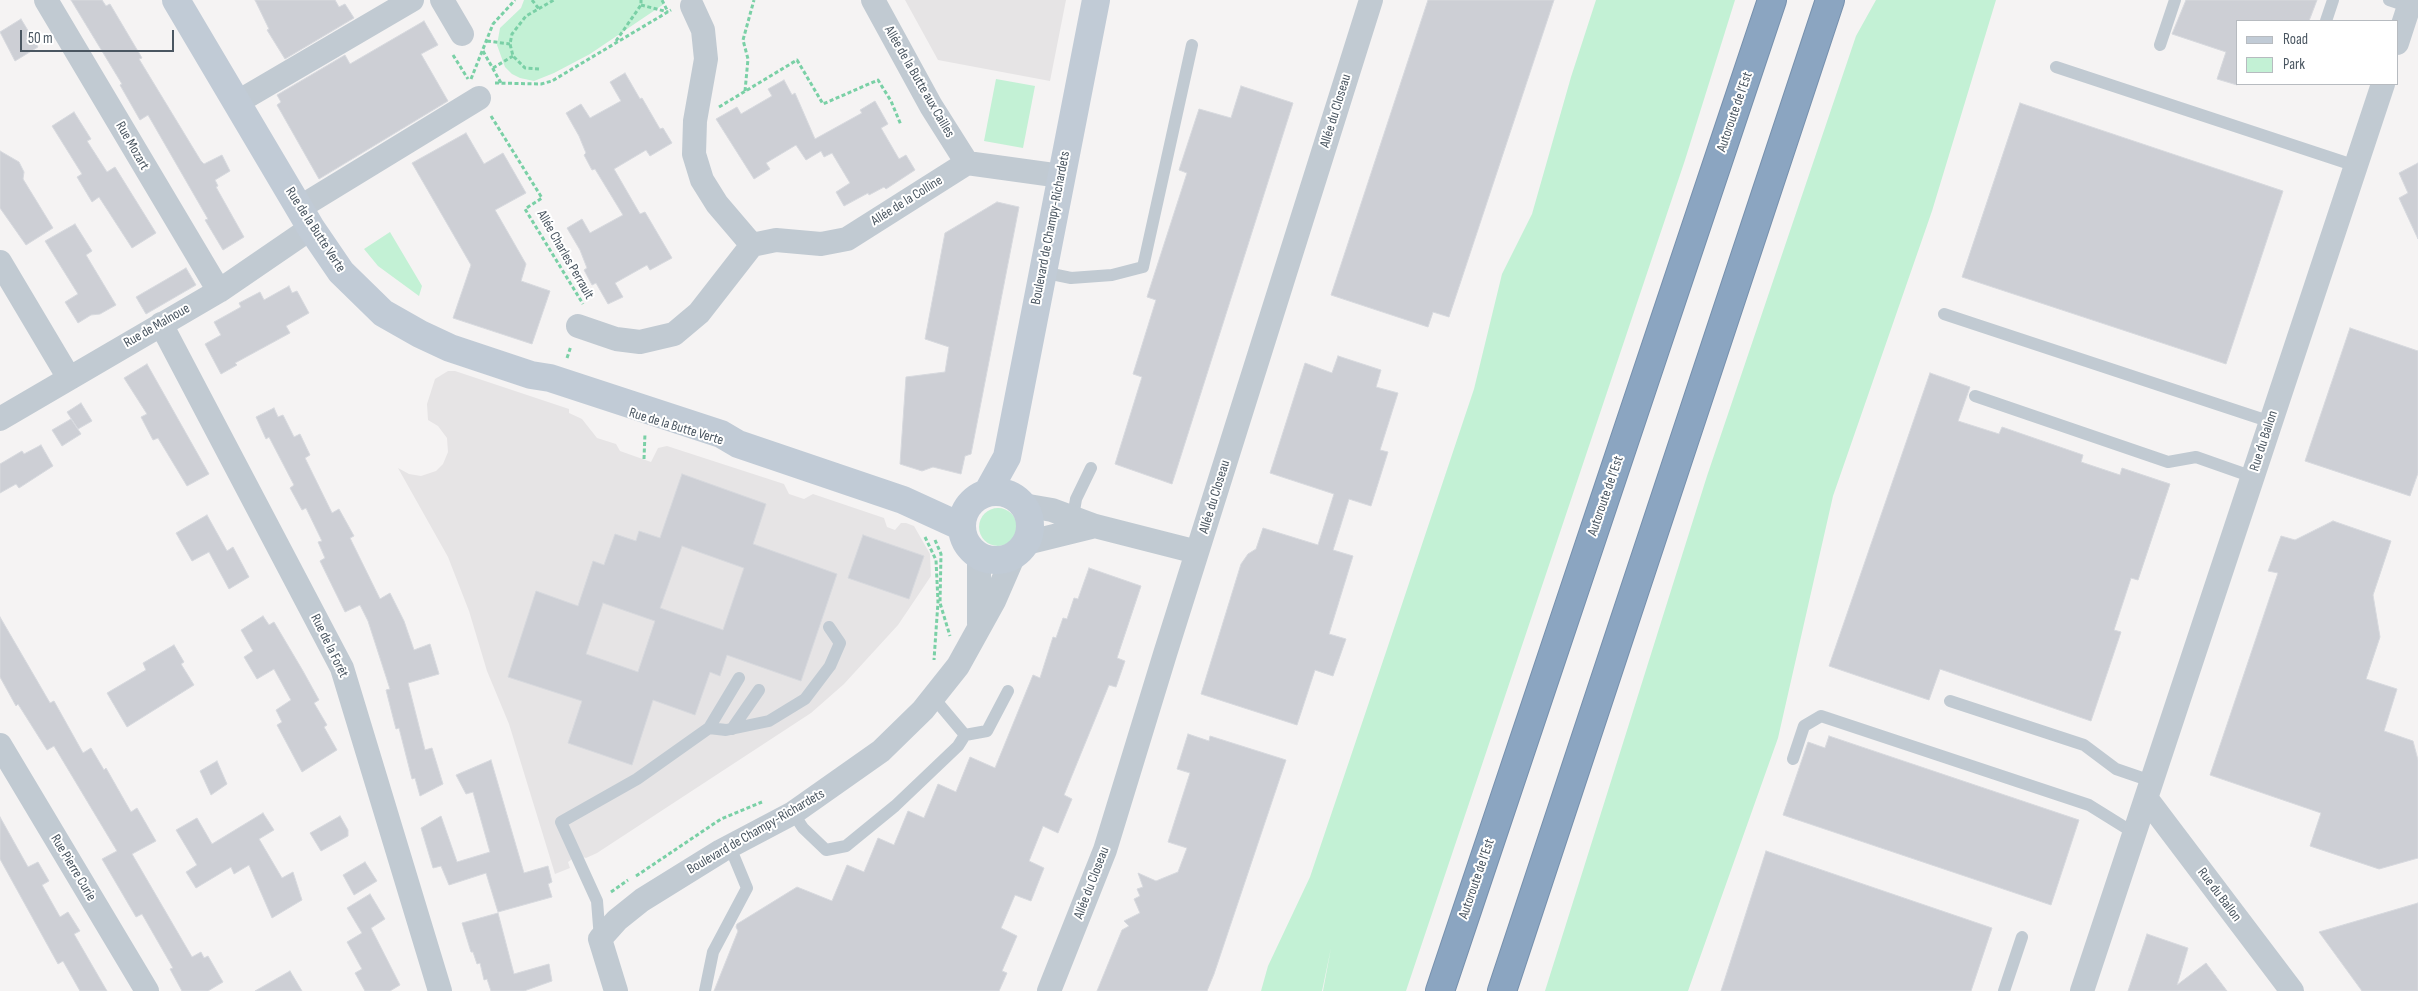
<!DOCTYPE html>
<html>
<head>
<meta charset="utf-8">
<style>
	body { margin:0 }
	#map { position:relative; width:2418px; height:991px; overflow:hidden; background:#f5f3f3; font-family:"Sofia Sans Condensed",sans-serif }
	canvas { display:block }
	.legend { position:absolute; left:2236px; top:20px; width:162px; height:65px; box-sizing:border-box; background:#fff; border:1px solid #b7bbc0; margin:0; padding:6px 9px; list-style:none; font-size:15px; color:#4a5661 }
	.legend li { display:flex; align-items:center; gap:10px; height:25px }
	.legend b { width:25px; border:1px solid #b7bbc0 }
	.scale { position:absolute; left:20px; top:30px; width:154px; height:22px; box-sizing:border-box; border:2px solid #4a5661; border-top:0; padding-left:6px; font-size:15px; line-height:18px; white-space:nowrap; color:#4a5661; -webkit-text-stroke:4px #fff; paint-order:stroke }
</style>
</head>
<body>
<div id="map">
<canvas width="2418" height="991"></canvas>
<ul class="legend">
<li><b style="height:6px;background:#c1cbd6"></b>Road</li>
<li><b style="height:14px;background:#c3f1d5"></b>Park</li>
</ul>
<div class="scale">50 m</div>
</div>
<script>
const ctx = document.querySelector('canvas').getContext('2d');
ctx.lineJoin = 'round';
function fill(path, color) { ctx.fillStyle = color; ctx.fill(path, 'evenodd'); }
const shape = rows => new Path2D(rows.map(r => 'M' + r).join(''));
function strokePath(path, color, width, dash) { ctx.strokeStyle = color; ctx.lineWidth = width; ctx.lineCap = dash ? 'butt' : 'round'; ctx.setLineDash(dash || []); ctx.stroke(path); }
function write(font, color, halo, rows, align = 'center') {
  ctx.font = font + ' "Sofia Sans Condensed",sans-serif'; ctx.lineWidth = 4; ctx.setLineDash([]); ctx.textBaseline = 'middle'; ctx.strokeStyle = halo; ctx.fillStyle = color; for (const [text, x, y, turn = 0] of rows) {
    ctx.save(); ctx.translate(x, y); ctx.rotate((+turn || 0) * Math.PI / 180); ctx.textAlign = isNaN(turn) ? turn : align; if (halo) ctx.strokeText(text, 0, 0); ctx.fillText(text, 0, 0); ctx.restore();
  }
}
fill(shape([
	[905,0,1066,0,1050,81,938,60],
	[448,371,455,371,569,409,569,413,582,419,597,438,616,444,620,451,651,462,658,448,667,446,784,484,789,494,804,499,813,494,884,518,887,527,895,530,901,523,906,523,914,526,930,554,931,576,898,625,844,684,811,713,597,853,586,858,578,855,568,862,570,868,555,874,509,724,487,671,469,611,448,557,398,468,409,474,421,476,436,471,443,464,448,452,447,438,438,426,428,420,427,404,435,379]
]), '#e6e4e5');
fill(shape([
	[524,0,661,0,664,4,590,54,554,73,534,81,520,78,512,74,505,67,497,45,500,28,521,8],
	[1596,0,1735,0,1685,160,1406,991,1323,991,1331,948,1322,991,1261,991,1268,966,1310,877,1386,652,1474,389,1502,274,1532,214,1571,77],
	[1876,0,1996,0,1932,211,1833,496,1778,738,1688,991,1545,991,1707,476,1856,36],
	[996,79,1035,86,1023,148,984,141],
	[390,232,422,286,419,296,378,266,364,249],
	'979 527a19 19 0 1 1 38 0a19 19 0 1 1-38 0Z'
]), '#c3f1d5');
const building = shape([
	[71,0,102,0,106,6,110,4,142,58,139,59,201,161,204,164,222,155,230,171,215,180,218,186,216,187,244,237,223,250,205,220,208,219,148,115,140,120,120,85,122,84,71,0],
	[255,0,335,0,339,7,345,4,354,18,285,59,267,30,269,29,255,0],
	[1428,0,1554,0,1449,317,1433,312,1428,327,1331,295,1428,0],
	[2186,0,2317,0,2309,21,2237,21,2237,85,2217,79,2226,52,2172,34,2186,0],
	[21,19,38,47,15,61,0,32,21,19],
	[424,21,438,45,421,54,448,101,319,179,277,105,281,102,277,95,345,55,350,64,424,21],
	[625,73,640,99,642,98,660,129,663,128,672,143,650,156,646,150,614,169,640,214,645,212,672,258,650,270,647,265,615,283,623,297,608,304,596,283,592,285,584,270,587,268,580,250,567,228,582,219,590,233,623,215,595,169,592,170,584,155,586,153,579,136,566,113,581,104,590,118,621,101,610,82,625,73],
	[784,80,792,95,795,93,815,139,862,113,860,110,875,101,888,124,881,128,899,159,906,155,915,170,886,189,884,187,869,195,868,193,844,206,836,192,850,183,832,153,824,157,821,151,806,160,796,145,766,163,770,169,754,179,716,119,737,107,741,114,772,96,768,89,784,80],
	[1241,86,1293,103,1172,484,1115,464,1142,377,1133,374,1156,300,1147,297,1187,173,1179,170,1199,109,1231,118,1241,86],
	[2020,103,2283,191,2226,364,1962,277,2020,103],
	[74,112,91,139,87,141,107,172,115,167,156,233,132,248,99,197,92,202,77,177,82,174,52,126,74,112],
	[466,133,484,164,503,153,526,193,495,210,526,264,521,281,550,291,532,344,453,318,471,265,412,163,466,133],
	[0,151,19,162,24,172,23,179,53,228,26,245,0,208,0,151],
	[2418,163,2418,239,2399,198,2408,193,2399,173,2418,163],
	[997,202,1019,207,971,454,965,456,961,474,933,467,922,471,900,464,906,377,945,372,949,347,925,339,945,233,997,202],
	[75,224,92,251,86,255,116,305,100,314,91,315,78,323,65,302,78,294,45,241,75,224],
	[186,268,196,285,146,314,136,297,186,268],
	[289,286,292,293,297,291,309,313,286,326,290,333,235,363,237,365,221,374,205,344,221,335,214,322,241,307,239,303,260,292,264,300,289,286],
	[2350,328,2418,351,2418,473,2410,496,2305,461,2350,328],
	[1338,356,1381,370,1376,387,1398,393,1380,450,1388,452,1371,506,1349,499,1333,550,1353,556,1329,634,1346,639,1333,676,1315,670,1297,725,1201,694,1241,564,1248,554,1256,549,1263,528,1318,545,1334,494,1270,473,1305,363,1332,373,1338,356],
	[147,364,209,474,187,486,158,438,153,440,141,417,147,414,124,378,147,364],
	[1930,373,1970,387,1958,421,1999,434,2002,427,2083,455,2081,462,2120,475,2122,468,2170,484,2138,580,2131,578,2114,630,2121,632,2091,721,1940,669,1929,700,1829,666,1930,373],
	[81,403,92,421,78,429,67,412,81,403],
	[274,408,278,417,283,415,294,437,300,434,310,455,305,458,332,513,339,509,354,536,350,538,380,599,390,593,404,621,414,650,430,644,439,674,408,683,425,750,432,748,443,784,420,796,415,778,412,779,399,728,396,729,386,690,390,689,368,621,360,605,345,612,320,561,325,558,318,542,322,541,306,508,302,510,290,488,294,485,269,437,266,439,256,417,274,408],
	[71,419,81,434,62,446,52,430,71,419],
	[41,445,53,466,19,488,16,484,0,493,0,464,22,451,24,454,41,445],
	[682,474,766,504,753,544,837,574,801,681,727,655,720,676,710,672,695,715,653,700,632,765,568,743,582,701,508,677,536,591,578,606,593,561,604,565,615,534,636,541,639,531,660,538,682,474],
	[682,546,744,568,723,630,660,608,682,546],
	[603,603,655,621,638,672,586,654,603,603],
	[207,515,227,551,233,547,249,577,229,589,209,552,192,561,176,533,207,515],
	[2333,521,2391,541,2373,595,2380,637,2366,679,2397,689,2384,731,2413,741,2418,760,2418,858,2379,869,2310,846,2321,813,2210,775,2278,573,2268,571,2281,536,2295,540,2333,521],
	[863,535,924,556,909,599,848,578,863,535],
	[1089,568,1141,586,1117,658,1125,661,1116,687,1109,685,1064,795,1072,799,1058,833,1043,826,1029,861,1044,868,1031,901,1015,895,1001,928,1017,936,1002,971,1007,973,999,991,714,991,738,931,736,927,737,924,797,887,832,901,847,865,864,872,878,838,894,845,908,811,924,818,938,784,956,792,970,757,995,768,1033,675,1040,678,1053,637,1056,638,1063,618,1067,619,1074,598,1078,599,1089,568],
	[263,616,269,625,274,622,303,671,319,700,314,703,327,725,324,727,337,750,302,772,277,725,282,722,276,710,291,700,274,669,257,679,244,657,253,651,241,630,263,616],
	[0,617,50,703,54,701,83,753,91,748,104,770,106,768,131,812,137,808,156,841,132,854,192,957,201,952,204,958,208,956,223,982,208,991,182,991,170,969,173,968,142,914,136,917,102,859,117,851,54,746,47,750,18,704,16,706,0,677,0,617],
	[174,645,184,662,181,664,194,685,127,727,107,693,146,670,143,663,174,645],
	[1188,734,1209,741,1210,736,1286,760,1214,974,1207,991,1097,991,1122,930,1129,926,1124,921,1140,913,1134,899,1140,896,1137,889,1143,887,1138,873,1156,881,1178,872,1187,848,1168,842,1190,773,1177,769,1188,734],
	[1829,736,2079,820,2051,905,1783,815,1808,742,1825,748,1829,736],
	[491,760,524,873,548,866,552,882,548,884,552,897,498,912,486,873,449,885,441,866,433,868,421,828,441,816,457,862,490,852,473,792,466,794,456,775,491,760],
	[217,761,227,784,211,795,200,771,217,761],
	[263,813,274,830,259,839,282,878,293,872,302,900,272,918,249,865,234,874,231,867,196,888,186,872,197,865,176,830,197,818,212,844,263,813],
	[340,816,348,830,348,836,321,851,310,833,340,816],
	[0,817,28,867,38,862,49,881,42,885,60,917,68,912,80,931,74,934,107,991,80,991,63,961,58,964,0,859,0,817],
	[1766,851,1992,928,1971,991,1721,991,1766,851],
	[365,862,377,881,354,895,343,875,365,862],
	[370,894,385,919,371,928,400,985,390,991,365,991,355,973,362,969,347,942,362,933,347,908,370,894],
	[2418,903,2418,991,2362,991,2319,932,2418,903],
	[498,913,514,974,549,964,552,981,524,991,491,991,487,979,484,980,480,963,477,964,473,952,471,952,462,923,498,913],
	[2147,934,2188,948,2177,985,2206,963,2227,991,2128,991,2147,934],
	[290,971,302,991,255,991,290,971]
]);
fill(building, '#cdcfd5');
strokePath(building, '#d7d9de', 1);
const highway = shape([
	[1440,991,1772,0],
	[1502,991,1830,0]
]);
strokePath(highway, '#7690ad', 30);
strokePath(shape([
	[532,0,539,9],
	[662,0,668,12],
	[641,5,668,12],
	[487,41,510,44],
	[616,41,641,5,641,0],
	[483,51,501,83],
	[453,55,468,79],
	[493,68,513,56],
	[539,69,525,68,513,56,510,44,512,34,526,16,554,0],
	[471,79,493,24,515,0],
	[495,83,541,84,552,81,671,10],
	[745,91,748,59,743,40,754,0],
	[719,107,797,60,823,104,878,80,891,101,901,125],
	[491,116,542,198,525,209,583,304],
	[567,358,571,346],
	[644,459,645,433],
	[925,537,936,560,938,602,934,660],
	[935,540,941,554,940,603,950,636],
	[636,876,721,819,762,802],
	[611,892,628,880]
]), '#7ad0a6', 3, [4, 2.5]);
strokePath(shape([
	[2389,0,2413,8],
	[2326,21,2333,0],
	[2160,45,2175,0],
	[2056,67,2356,166],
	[1042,272,1071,278,1112,275,1143,267,1192,45],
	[1944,314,2271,422],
	[1975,396,2168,462,2196,457,2253,477],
	[1073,517,1076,499,1091,468],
	[1950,701,2084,745,2116,769,2151,781],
	[709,728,739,678],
	[732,729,759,690],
	[965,735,987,731,1008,691],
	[1793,759,1804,726,1821,716,2089,805,2134,833],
	[793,813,803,828,826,850,846,846,895,806,958,746,965,735,933,697],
	[600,939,597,901,561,822,637,779,709,728,726,730,769,721,805,699,830,666,840,643,829,627],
	[705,991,713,952,747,888,730,847],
	[2004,991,2022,937]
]), '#c1cad2', 12);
strokePath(shape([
	[46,0,219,291],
	[442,0,462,34],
	[873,0,931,106,967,163],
	[692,6,703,30,706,59,695,121,694,154,702,180,717,204,752,245],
	[2397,43,2411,0],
	[236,103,412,0],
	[299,208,479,98],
	[0,262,69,378],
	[161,324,342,668,440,991],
	[578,326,616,339,640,342,674,334,699,313,752,245,776,240,821,244,847,239,967,163,1061,176],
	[0,419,219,291,311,228],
	[1023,505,1052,510,1095,526,1197,552],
	[1026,543,1095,526],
	[979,624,979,556],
	[0,745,147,991],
	[2146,798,2292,991],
	[616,991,600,939,617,920,642,900,721,851,793,813,881,751,923,710,958,666,994,601,1014,555],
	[1049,991,1105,850,1165,654,1371,0],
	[2082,991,2383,84]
]), '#c1cad2', 24);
strokePath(shape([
	[176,0,311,228,341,272,383,313,420,334,450,348,531,375,550,378,721,434,738,444,903,500,962,527],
	'962 526a34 34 0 1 1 68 0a34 34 0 1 1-68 0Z',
	[987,493,1007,457,1096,0]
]), '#c1cbd6', 28);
strokePath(highway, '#8ba5c1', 28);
write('14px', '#4a5661', '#fff', [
	["Allée de la Butte aux Cailles",919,82,60],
	["Allée du Closeau",1336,111,-73],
	["Autoroute de l’Est",1735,112,-71],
	["Rue Mozart",132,146,60],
	["Allée de la Colline",907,201,-32],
	["Boulevard de Champy-Richardets",1051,228,-79],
	["Rue de la Butte Verte",315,230,57],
	["Allée Charles Perrault",565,255,60],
	["Rue de Malnoue",157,326,-30],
	["Rue de la Butte Verte",676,427,17],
	["Rue du Ballon",2264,441,-72],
	["Autoroute de l’Est",1606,496,-71],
	["Allée du Closeau",1215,497,-73],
	["Rue de la Forêt",329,646,64],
	["Boulevard de Champy-Richardets",756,832,-30],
	["Rue Pierre Curie",73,868,59],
	["Autoroute de l’Est",1477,879,-71],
	["Allée du Closeau",1092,883,-69],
	["Rue du Ballon",2219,895,53]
]);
</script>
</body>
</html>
